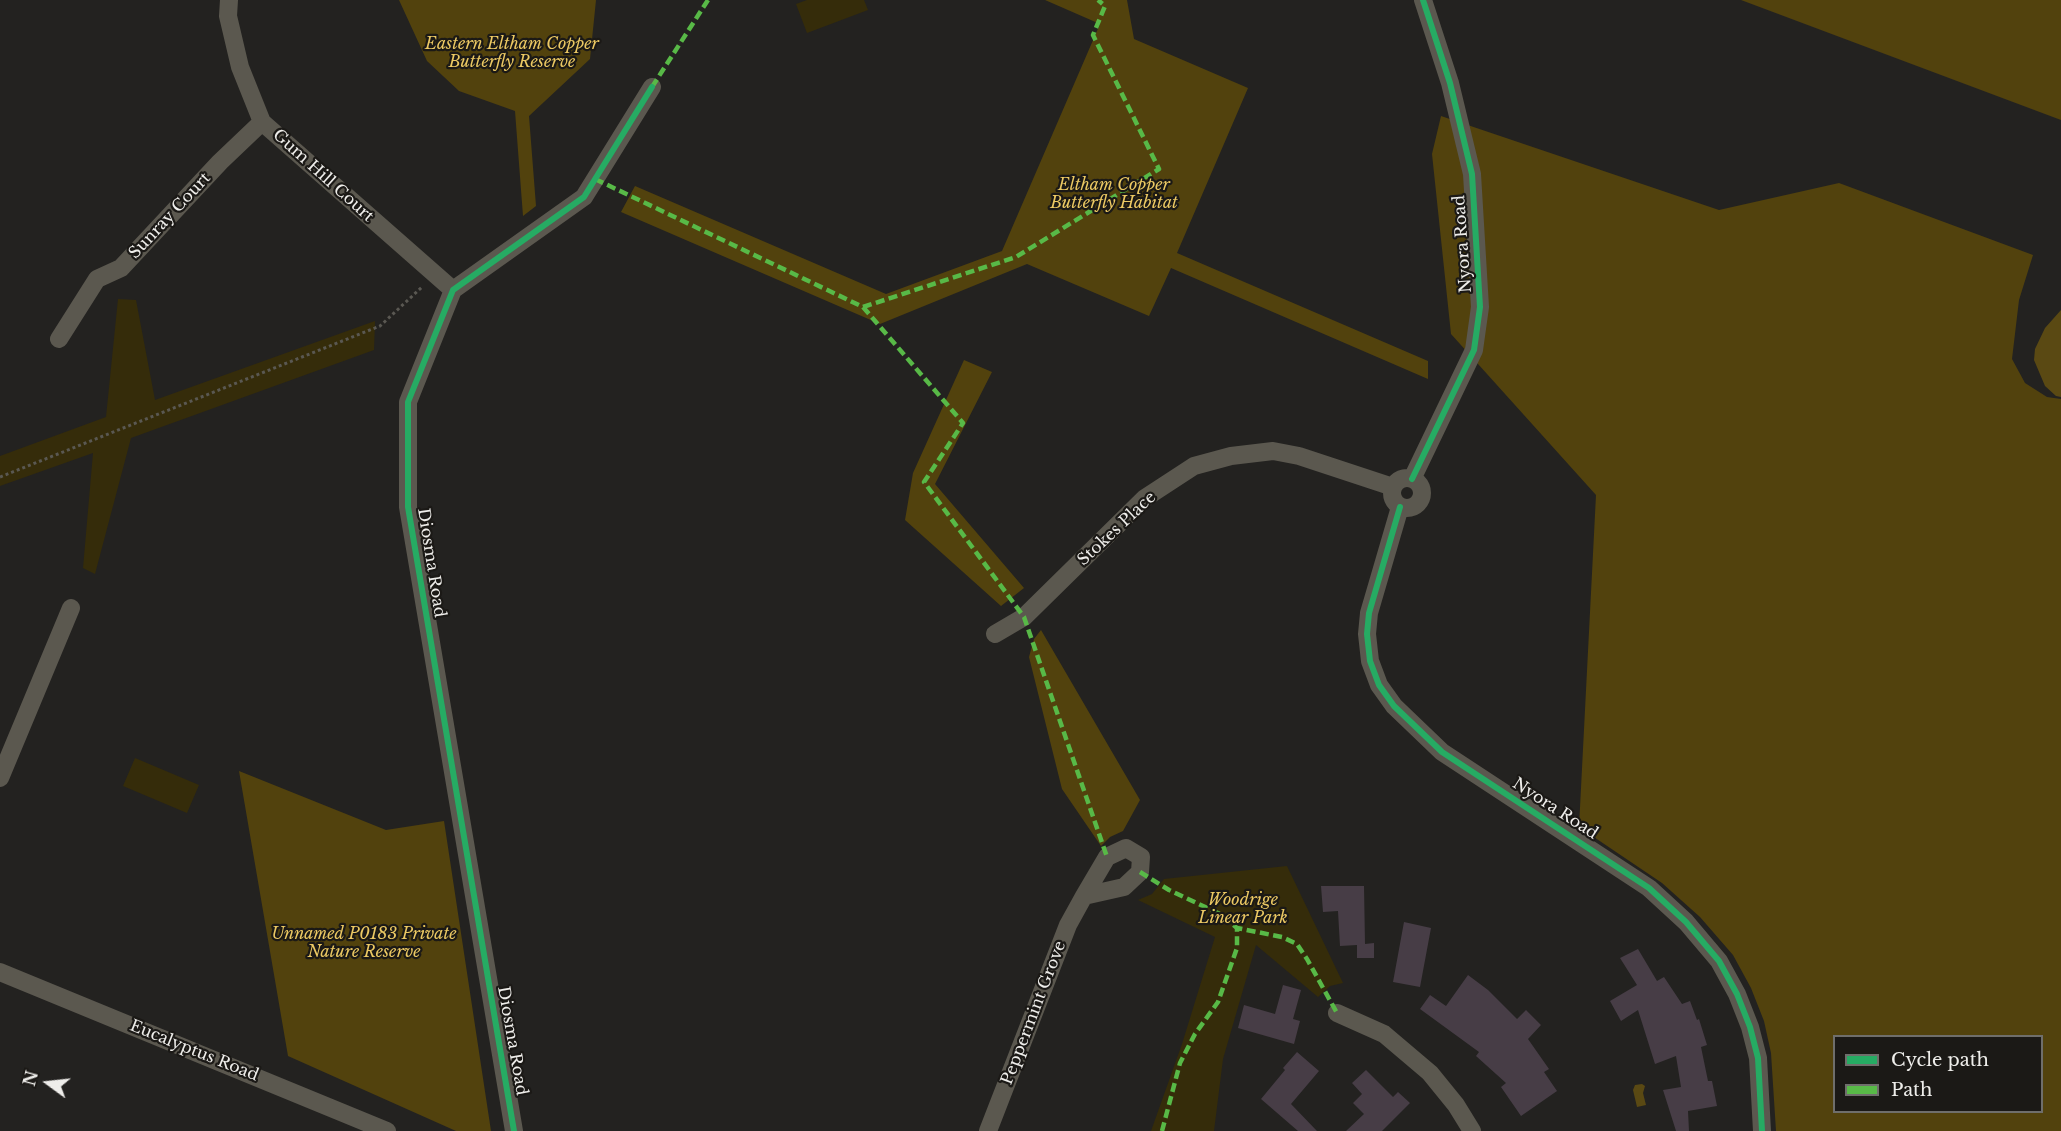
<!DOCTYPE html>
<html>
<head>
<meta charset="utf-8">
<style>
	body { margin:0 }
	#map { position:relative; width:2061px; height:1131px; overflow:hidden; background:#232220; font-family:"Libre Baskerville",serif }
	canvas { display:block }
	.legend { position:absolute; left:1833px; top:1035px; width:210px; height:78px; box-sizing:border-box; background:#1b1916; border:2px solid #6f6e6b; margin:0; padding:8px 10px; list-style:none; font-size:18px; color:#eeedea }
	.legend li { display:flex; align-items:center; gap:12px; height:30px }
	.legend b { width:30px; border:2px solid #6f6e6b }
	.north { position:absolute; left:18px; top:1053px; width:60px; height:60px; -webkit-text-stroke:4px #1b1916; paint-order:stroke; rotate:285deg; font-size:16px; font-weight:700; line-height:24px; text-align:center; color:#eeedea }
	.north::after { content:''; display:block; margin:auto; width:21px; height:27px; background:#eeedea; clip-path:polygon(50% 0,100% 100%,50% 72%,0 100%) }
</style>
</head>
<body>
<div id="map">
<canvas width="2061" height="1131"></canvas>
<ul class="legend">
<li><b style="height:8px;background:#26ab63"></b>Cycle path</li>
<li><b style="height:8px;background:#58b947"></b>Path</li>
</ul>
<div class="north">N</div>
</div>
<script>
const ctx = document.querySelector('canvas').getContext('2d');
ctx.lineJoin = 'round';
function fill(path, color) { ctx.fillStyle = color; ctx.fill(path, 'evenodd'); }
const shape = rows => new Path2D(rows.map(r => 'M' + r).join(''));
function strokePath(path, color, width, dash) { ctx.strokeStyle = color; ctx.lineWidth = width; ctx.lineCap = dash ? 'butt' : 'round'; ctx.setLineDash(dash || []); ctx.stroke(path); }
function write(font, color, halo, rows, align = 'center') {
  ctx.font = font + ' "Libre Baskerville",serif'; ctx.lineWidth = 4.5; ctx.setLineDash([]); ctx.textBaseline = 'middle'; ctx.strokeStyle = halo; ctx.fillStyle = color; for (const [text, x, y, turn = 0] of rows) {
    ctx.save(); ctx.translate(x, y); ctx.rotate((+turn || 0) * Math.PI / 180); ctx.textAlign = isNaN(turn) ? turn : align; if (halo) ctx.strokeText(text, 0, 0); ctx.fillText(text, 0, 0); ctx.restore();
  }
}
fill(shape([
	[807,0,864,0,868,10,807,33,796,4],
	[118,299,136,300,155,400,375,321,374,350,131,438,95,574,83,568,93,453,0,486,0,456,106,417],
	[135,758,199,785,187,813,123,786],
	[1287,866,1343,983,1330,986,1318,997,1256,945,1223,1059,1214,1131,1151,1131,1182,1044,1215,937,1138,900,1152,894,1164,879]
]), '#352c0a');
fill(shape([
	[399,0,596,0,590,59,529,116,536,206,523,216,515,111,459,91,427,61],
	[1045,0,1127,0,1134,39,1248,88,1177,253,1428,361,1428,379,1171,268,1149,316,1027,264,880,324,621,212,635,186,886,294,1002,251,1100,24],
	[1741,0,2061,0,2061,120],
	[1441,116,1719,210,1839,183,2033,255,2019,300,2012,359,2025,383,2047,397,2061,399,2061,1131,1776,1131,1771,1053,1764,1021,1751,988,1733,955,1700,917,1662,883,1579,827,1596,495,1451,334,1432,154],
	[1834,1036,2042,1036,2042,1112,1834,1112],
	[964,360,992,372,935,484,1024,588,1001,606,905,520,913,473],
	[1041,630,1140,800,1123,831,1110,837,1101,846,1062,789,1029,657,1034,639],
	[239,771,386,830,444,821,491,1131,456,1131,288,1056]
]), '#52420d');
fill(shape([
	[2061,310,2061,397,2056,396,2045,386,2034,360,2035,349,2045,328],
	[1642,1084,1645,1086,1643,1093,1646,1105,1637,1107,1633,1090,1635,1085]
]), '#5a4913');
fill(shape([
	[1321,886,1364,886,1365,944,1374,943,1374,958,1357,958,1357,945,1340,946,1338,911,1323,912],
	[1404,922,1431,928,1420,987,1393,982],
	[1638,949,1657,981,1664,977,1682,1004,1690,1001,1697,1020,1699,1019,1707,1045,1701,1047,1708,1081,1712,1081,1717,1106,1688,1111,1689,1131,1676,1131,1663,1090,1681,1087,1676,1056,1655,1064,1638,1010,1621,1021,1610,1001,1637,985,1620,958],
	[1468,975,1488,990,1517,1019,1526,1010,1541,1025,1528,1039,1549,1069,1544,1072,1557,1091,1521,1116,1501,1087,1506,1083,1476,1056,1479,1052,1420,1009,1430,995,1446,1006],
	[1283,985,1301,990,1293,1019,1300,1021,1294,1044,1238,1028,1244,1005,1275,1014],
	[1297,1052,1319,1071,1291,1104,1317,1131,1298,1131,1261,1099,1285,1070,1283,1068],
	[1366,1070,1393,1097,1398,1092,1410,1103,1382,1131,1346,1131,1364,1114,1353,1103,1362,1094,1352,1083]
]), '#473d46');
strokePath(shape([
	[0,477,380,326,422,287]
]), '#5a5852', 3, [3, 3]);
strokePath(shape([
	[229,0,228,16,240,67,262,122,453,290],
	[59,339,97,279,121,268,220,162,262,122],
	'1392 493a15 15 0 1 1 30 0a15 15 0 1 1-30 0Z',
	[1412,479,1474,350,1480,307,1472,174,1450,83,1423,0],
	[1400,507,1369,613,1367,634,1370,661,1379,685,1394,706,1442,752,1649,888,1686,922,1719,961,1737,994,1750,1027,1758,1058,1762,1131],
	[995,634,1024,617,1145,498,1194,466,1231,456,1273,451,1299,456,1393,487],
	[0,778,71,608],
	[0,972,387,1131],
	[1337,1013,1384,1034,1430,1073,1456,1105,1472,1131],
	[514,1131,408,507,408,402,453,290,584,197,652,87],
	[988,1131,1068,925,1084,896,1107,857,1126,848,1141,857,1140,872,1124,887,1084,896]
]), '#5b584f', 18);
strokePath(shape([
	[652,87,708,0],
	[595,179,863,307,963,423,924,482,1024,617,1107,857],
	[863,307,1016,257,1159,169,1093,35,1105,6,1098,0],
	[1140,872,1169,890,1222,915,1237,928],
	[1162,1131,1180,1063,1195,1034,1218,1002,1237,948,1237,928,1282,937,1297,944,1307,959,1337,1013]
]), '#58b947', 4.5, [9, 4.5]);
strokePath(shape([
	[1412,479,1474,350,1480,307,1472,174,1450,83,1423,0],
	[1400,507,1369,613,1367,634,1370,661,1379,685,1394,706,1442,752,1649,888,1686,922,1719,961,1737,994,1750,1027,1758,1058,1762,1131],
	[514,1131,408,507,408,402,453,290,584,197,652,87]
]), '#26ab63', 6);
write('italic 16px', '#ecc963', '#1b1916', [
	["Eastern Eltham Copper",512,44],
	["Butterfly Reserve",512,62],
	["Eltham Copper",1114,185],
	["Butterfly Habitat",1114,203],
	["Woodrige",1243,900],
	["Linear Park",1243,918],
	["Unnamed P0183 Private",364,934],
	["Nature Reserve",364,952]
]);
write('16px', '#eeedea', '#1b1916', [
	["Gum Hill Court",323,176,42],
	["Sunray Court",170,216,-47],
	["Nyora Road",1463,244,-94],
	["Stokes Place",1117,529,-43],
	["Diosma Road",431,563,81],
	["Nyora Road",1555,809,33],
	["Peppermint Grove",1034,1013,-69],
	["Diosma Road",512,1041,80],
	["Eucalyptus Road",194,1051,22]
]);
</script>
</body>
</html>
